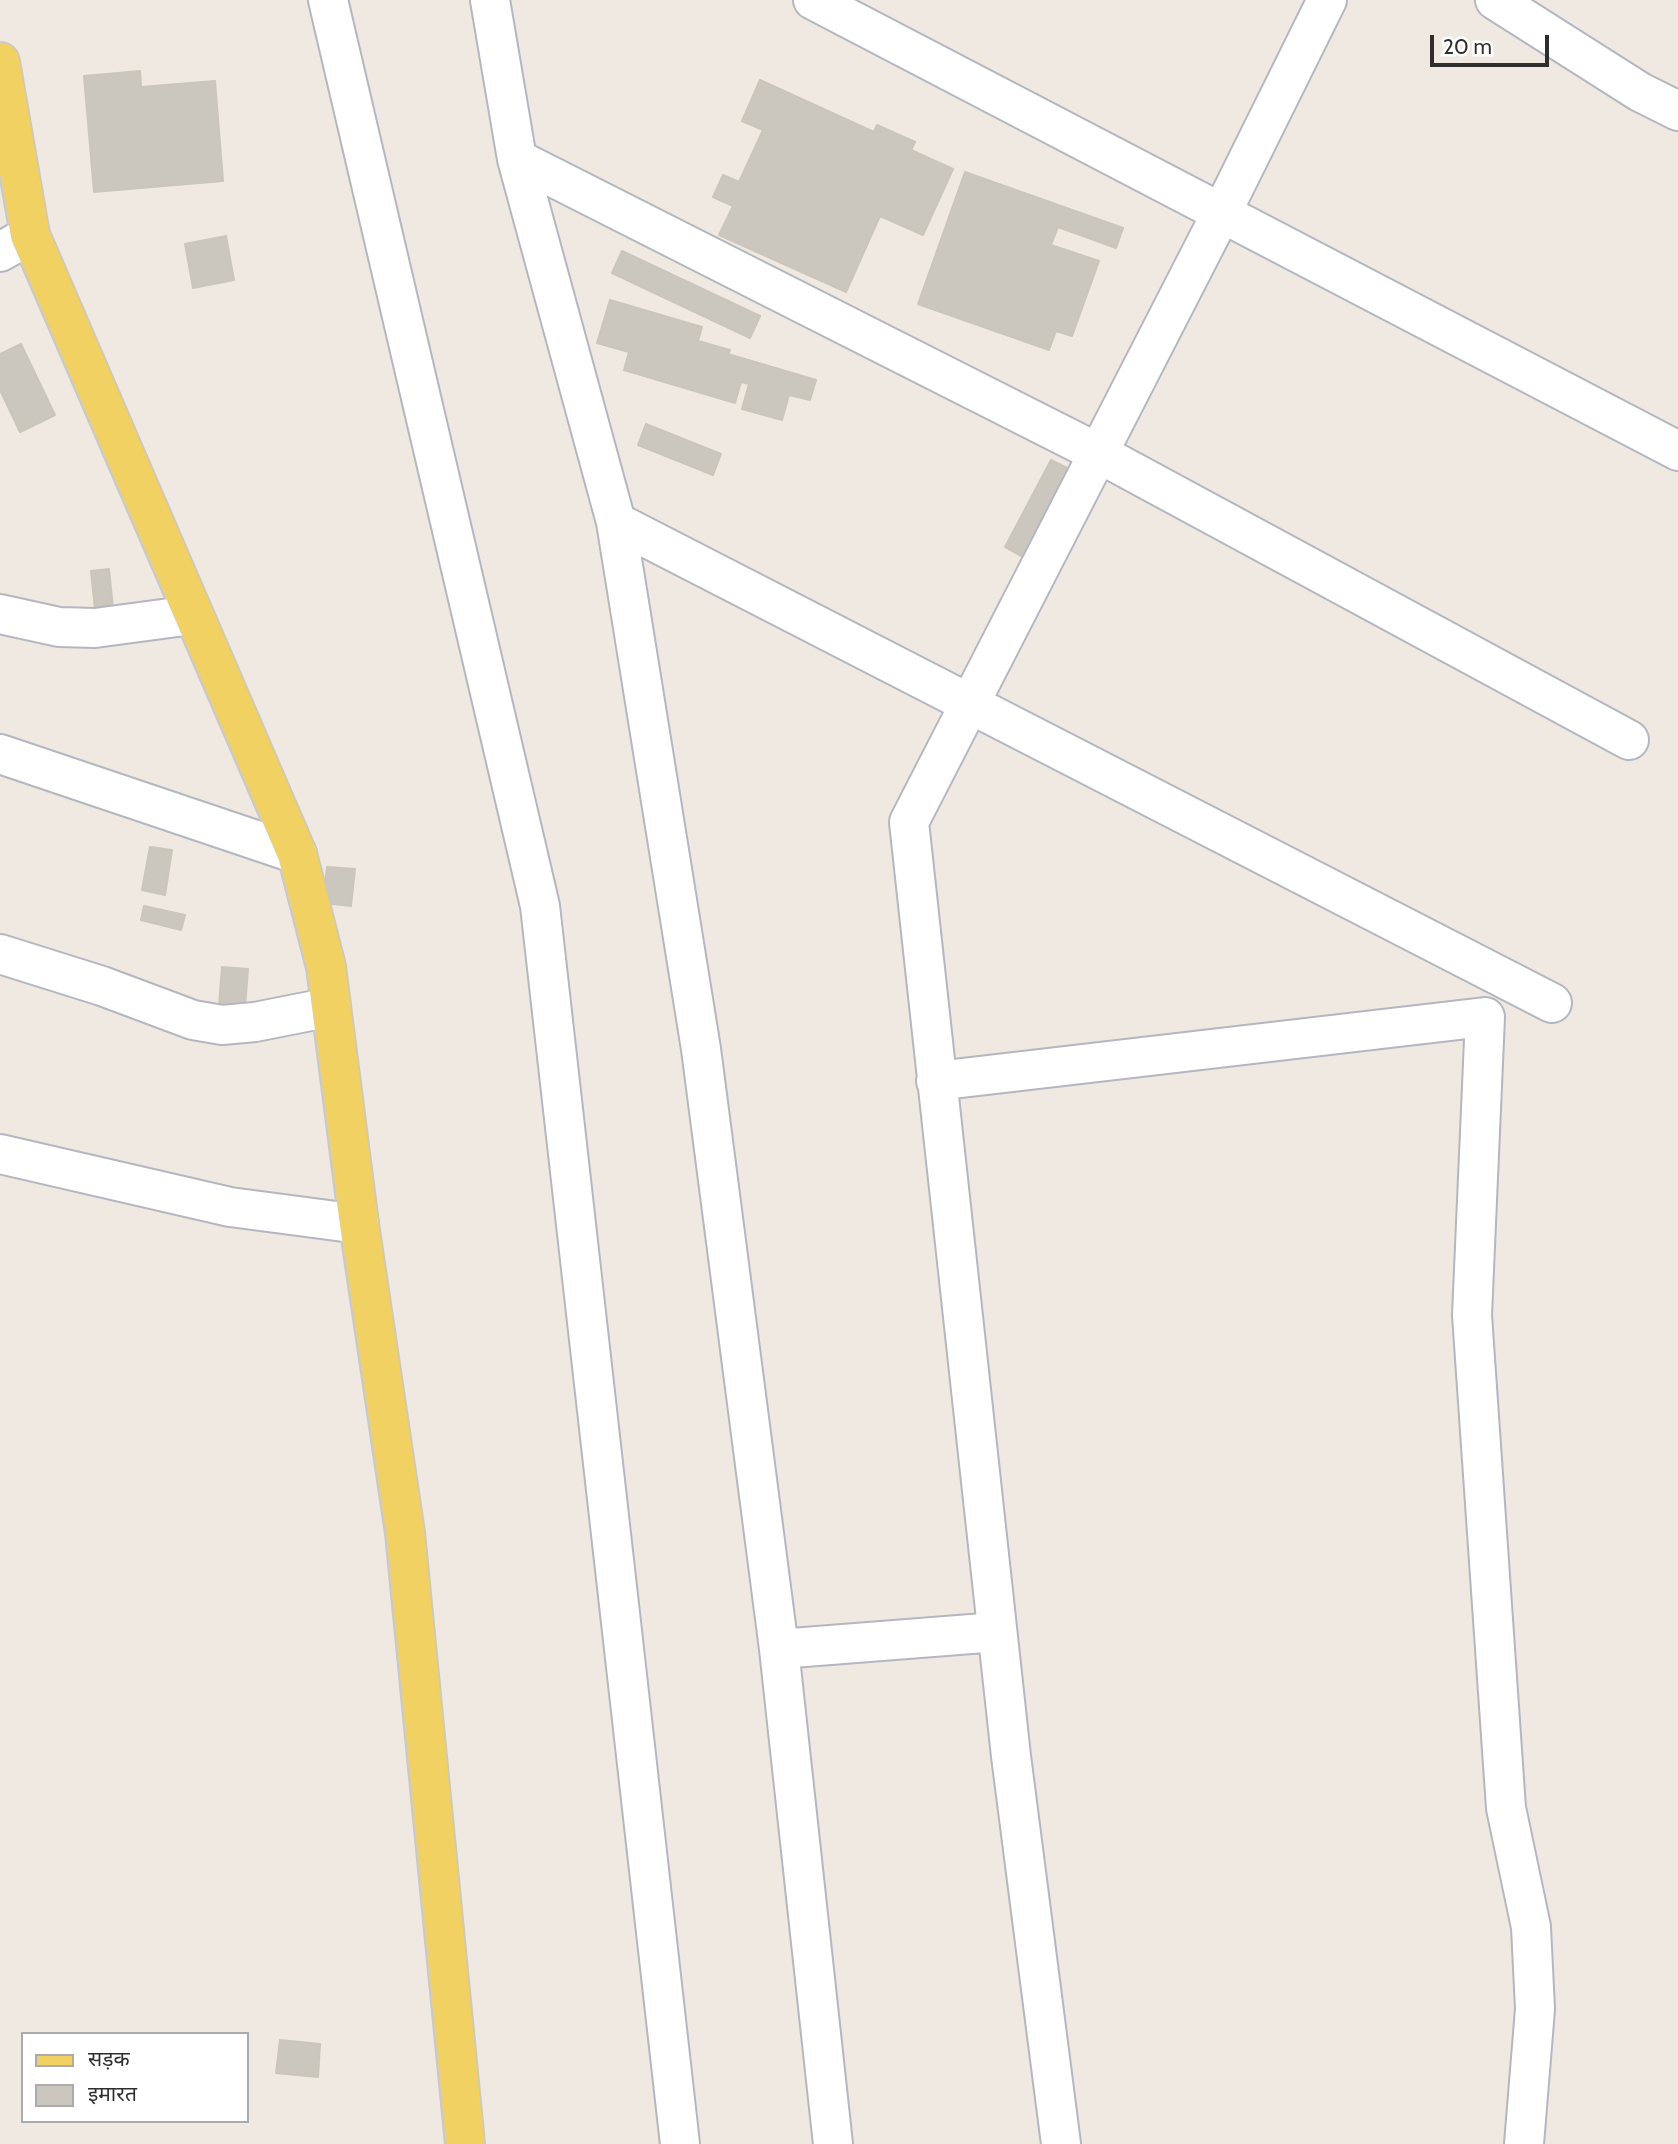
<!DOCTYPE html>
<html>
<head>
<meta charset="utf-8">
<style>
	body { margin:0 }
	#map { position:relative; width:1678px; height:2144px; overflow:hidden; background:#efe9e1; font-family:Cabin,"Noto Sans Devanagari",sans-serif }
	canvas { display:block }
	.legend { position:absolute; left:21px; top:2032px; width:228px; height:91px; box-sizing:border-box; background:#fff; border:2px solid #ababab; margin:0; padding:9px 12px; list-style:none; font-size:21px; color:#2e2e2e }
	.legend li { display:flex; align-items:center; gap:14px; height:35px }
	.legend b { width:35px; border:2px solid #ababab }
	.scale { position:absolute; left:1430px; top:35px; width:119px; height:32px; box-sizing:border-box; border:4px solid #2e2e2e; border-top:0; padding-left:9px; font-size:21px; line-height:24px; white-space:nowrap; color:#2e2e2e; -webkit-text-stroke:5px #fff; paint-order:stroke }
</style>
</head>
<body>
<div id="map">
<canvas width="1678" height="2144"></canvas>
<ul class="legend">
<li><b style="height:9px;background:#f2d163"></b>सड़क</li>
<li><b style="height:19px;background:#cbc7bf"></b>इमारत</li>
</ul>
<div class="scale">20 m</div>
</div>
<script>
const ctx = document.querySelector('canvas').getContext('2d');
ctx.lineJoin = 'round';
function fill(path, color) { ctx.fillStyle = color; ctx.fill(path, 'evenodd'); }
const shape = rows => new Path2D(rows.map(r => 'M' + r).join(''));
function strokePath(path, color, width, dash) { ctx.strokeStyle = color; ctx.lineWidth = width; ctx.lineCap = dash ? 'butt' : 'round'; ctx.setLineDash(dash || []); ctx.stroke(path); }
const building = shape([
	[140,71,141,87,215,81,223,181,94,192,84,76,140,71],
	[760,80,874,132,877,125,915,142,911,150,953,169,923,235,880,216,846,292,719,235,733,206,713,197,723,175,739,182,763,130,742,121,760,80],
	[965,172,1123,228,1116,248,1058,227,1051,245,1099,261,1072,336,1056,331,1049,350,918,304,965,172],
	[226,236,234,280,193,288,185,244,226,236],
	[622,251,760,316,750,338,612,273,622,251],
	[610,300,702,327,698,341,730,350,728,354,816,380,810,400,789,395,782,420,742,409,749,384,741,382,735,403,624,370,629,352,597,343,610,300],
	[21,344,55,415,20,432,0,390,0,354,21,344],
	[646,424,721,454,713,475,638,445,646,424],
	[1051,460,1075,472,1028,560,1005,547,1051,460],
	[109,569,113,608,95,610,91,571,109,569],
	[150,847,172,850,165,895,142,890,150,847],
	[327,867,355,869,351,906,323,903,327,867],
	[144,906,185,915,181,930,141,920,144,906],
	[222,967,248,969,245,1007,219,1005,222,967],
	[280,2040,320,2044,318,2077,276,2073,280,2040]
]);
fill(building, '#cbc7bf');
strokePath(building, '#cbc5ba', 2);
const minor = shape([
	[328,0,540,906,680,2144],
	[490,0,517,159,616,522,701,1049,779,1649,833,2144],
	[813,0,1678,451],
	[1495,0,1640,92,1678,111],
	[517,159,1098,453,1629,740],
	[0,252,30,235],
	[616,522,1552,1003],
	[0,614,59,627,95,628,192,615],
	[0,754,297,854],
	[0,954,102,986,193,1020,222,1025,255,1022,331,1007],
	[936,1081,1485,1017,1472,1315,1506,1808,1531,1927,1535,2009,1524,2144],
	[0,1154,230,1207,359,1224],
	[779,1649,997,1632],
	[1061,2144,1011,1756,909,822,1221,214,1327,0]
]);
const major = shape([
	[0,62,30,235,297,854,326,967,359,1224,405,1533,465,2144]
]);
strokePath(minor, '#b4b7c1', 42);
strokePath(major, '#c9c9c9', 42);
strokePath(minor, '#fff', 38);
strokePath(major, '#f2d163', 38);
</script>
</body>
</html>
